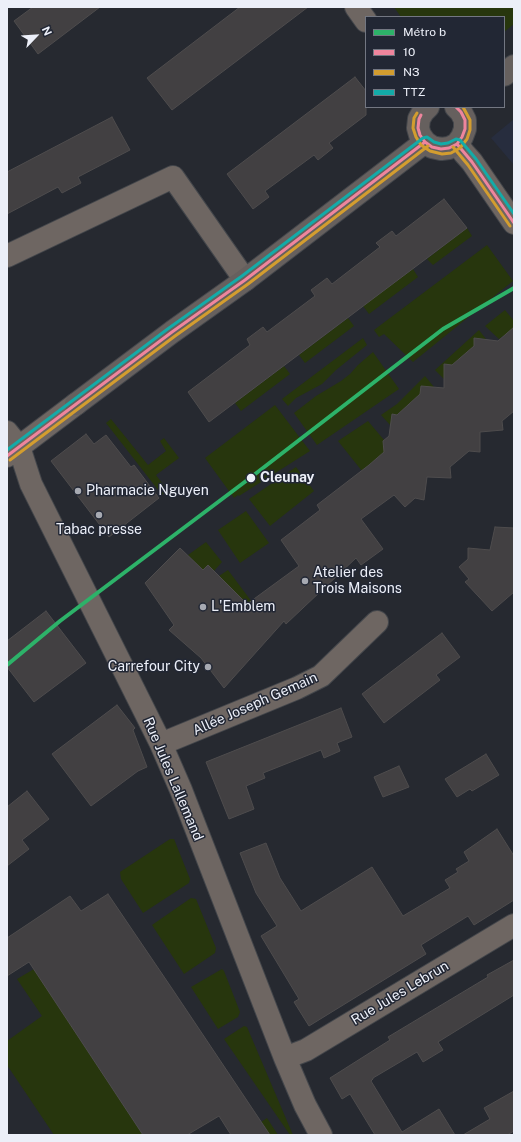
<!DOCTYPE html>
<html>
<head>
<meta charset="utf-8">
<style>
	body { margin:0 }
	#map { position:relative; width:521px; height:1142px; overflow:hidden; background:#262930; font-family:"Public Sans",sans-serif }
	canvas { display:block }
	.frame { position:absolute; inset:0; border:8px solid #eceff8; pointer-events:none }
	.legend { position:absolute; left:365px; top:16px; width:140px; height:92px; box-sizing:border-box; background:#222734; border:1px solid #737782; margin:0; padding:5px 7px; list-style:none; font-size:12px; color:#eceff8 }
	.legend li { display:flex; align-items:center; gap:8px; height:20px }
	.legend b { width:20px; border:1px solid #737782 }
	.north { position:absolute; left:16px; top:16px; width:40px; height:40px; -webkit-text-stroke:3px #222734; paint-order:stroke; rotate:65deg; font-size:11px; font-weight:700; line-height:16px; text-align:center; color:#eceff8 }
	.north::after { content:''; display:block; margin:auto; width:14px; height:18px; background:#eceff8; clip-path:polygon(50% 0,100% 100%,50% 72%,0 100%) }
</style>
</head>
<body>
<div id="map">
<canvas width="521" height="1142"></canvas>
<div class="frame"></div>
<ul class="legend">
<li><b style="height:5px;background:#2db269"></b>Métro b</li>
<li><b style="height:5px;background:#ef859d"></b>10</li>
<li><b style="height:5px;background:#d39d2f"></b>N3</li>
<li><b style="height:5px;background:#13aba8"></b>TTZ</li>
</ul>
<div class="north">N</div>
</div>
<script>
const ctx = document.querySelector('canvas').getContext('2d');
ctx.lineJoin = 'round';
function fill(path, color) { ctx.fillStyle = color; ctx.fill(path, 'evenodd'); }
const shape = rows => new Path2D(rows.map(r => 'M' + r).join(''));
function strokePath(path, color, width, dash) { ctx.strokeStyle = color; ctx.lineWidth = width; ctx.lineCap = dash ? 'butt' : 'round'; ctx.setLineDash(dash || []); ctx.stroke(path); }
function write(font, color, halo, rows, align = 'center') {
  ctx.font = font + ' "Public Sans",sans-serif'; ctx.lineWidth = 3; ctx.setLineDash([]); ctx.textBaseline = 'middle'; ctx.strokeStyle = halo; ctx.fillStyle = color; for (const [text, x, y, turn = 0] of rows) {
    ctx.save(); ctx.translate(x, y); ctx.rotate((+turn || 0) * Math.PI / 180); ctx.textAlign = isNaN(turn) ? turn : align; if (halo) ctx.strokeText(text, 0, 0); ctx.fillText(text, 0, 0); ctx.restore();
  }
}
fill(shape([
	[514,119,514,165,491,138]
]), '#272d3e');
fill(shape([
	[394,7,514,7,514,24,504,32,504,17,401,17],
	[467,228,472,236,433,265,427,259],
	[487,245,513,281,413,362,384,334,379,337,374,330],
	[413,269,418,277,369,314,363,306],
	[505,310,514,321,514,338,503,336,499,339,485,326],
	[348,318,354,326,305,363,299,355],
	[479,330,486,339,474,338,474,346,452,365,444,365,444,379,435,370],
	[363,338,367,345,336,370,322,384,296,398,288,406,282,399],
	[373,352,399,389,317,445,294,413,316,396,341,381,350,374,358,365],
	[284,366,290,374,241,411,235,403],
	[425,376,434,387,420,394,397,415,392,414,391,426,381,415,397,404],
	[275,405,310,451,239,496,238,495,234,498,205,458],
	[111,419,148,465,166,451,160,441,164,438,179,458,156,475,168,491,162,495,106,423],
	[368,421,384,440,383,442,384,448,386,451,362,471,338,441],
	[296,467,314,491,270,526,249,499],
	[246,511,269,543,240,563,218,530],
	[206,542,222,562,214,571,203,570,188,555],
	[228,570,261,614,232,596,235,592,219,576],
	[170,839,174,839,190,879,189,883,143,913,121,879,120,872],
	[191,898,196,899,216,948,215,953,184,974,152,925],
	[34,969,143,1135,54,1135,7,1065,7,1041,42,1016,17,979],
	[222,969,224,971,240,1012,238,1017,218,1029,191,987],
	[244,1026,247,1027,293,1135,290,1135,224,1039],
	[267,1118,278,1135,269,1135,261,1122]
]), '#27360d');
const building = shape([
	[33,7,100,7,38,54,14,21,33,7],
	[240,7,308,7,172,110,147,78,240,7],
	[355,77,366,91,366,115,329,143,333,148,318,160,314,155,265,191,269,197,253,209,227,174,355,77],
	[112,117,130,150,78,177,81,183,62,193,58,187,7,214,7,172,112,117],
	[444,199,467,228,209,422,188,392,250,345,247,339,263,327,267,332,315,296,311,290,327,278,332,284,380,247,376,243,392,231,396,236,444,199],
	[514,327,514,411,502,421,503,430,480,432,480,452,469,451,450,467,451,478,427,477,424,500,415,498,405,507,394,495,361,519,383,549,361,565,356,558,286,624,284,621,224,688,201,658,169,630,174,625,145,583,180,548,203,570,208,565,247,604,299,566,281,540,320,510,317,505,369,465,384,452,383,441,389,436,392,414,397,415,420,394,421,386,444,388,444,364,452,365,474,346,474,338,498,341,514,327],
	[86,434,94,444,106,435,131,467,134,465,159,498,109,537,51,461,86,434],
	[495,527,514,528,514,592,492,611,465,582,469,579,459,567,468,559,468,548,490,550,495,527],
	[46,611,86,663,34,702,7,667,7,641,46,611],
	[442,633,460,657,436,675,440,680,384,723,362,694,442,633],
	[117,705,135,728,133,730,147,767,138,771,91,806,52,754,117,705],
	[341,708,352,737,337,743,340,751,324,758,321,750,263,773,265,778,246,786,254,809,229,819,206,762,341,708],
	[486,754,499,775,472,791,470,789,457,797,445,779,486,754],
	[399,766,409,787,383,797,374,777,399,766],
	[27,791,49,819,22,840,29,849,7,866,7,807,27,791],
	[497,829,514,856,514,900,474,925,468,916,421,945,426,954,309,1026,294,1002,299,999,261,936,277,926,256,893,240,853,266,843,280,878,301,911,372,867,403,916,450,888,445,880,458,872,456,869,469,861,464,852,497,829],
	[108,894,173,990,270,1135,231,1135,219,1116,187,1135,143,1135,29,962,7,976,7,938,70,896,81,911,108,894],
	[514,960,514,995,438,1042,443,1050,423,1062,417,1052,373,1078,373,1079,371,1081,402,1132,439,1109,455,1135,375,1135,350,1094,342,1099,330,1078,390,1040,388,1037,488,977,487,975,514,960],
	[514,1091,514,1131,507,1135,463,1135,490,1119,484,1108,514,1091]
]);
fill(building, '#424042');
strokePath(building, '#4e4c4d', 1);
const street = shape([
	[356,7,366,21],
	[457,144,464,153,472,162,514,223],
	[7,256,173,177,245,280],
	[7,432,19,447,31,484,161,744,181,790,285,1058,305,1105,321,1135],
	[7,456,76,404],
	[161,744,297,688,321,676,377,622],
	[285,1058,306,1050,514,925]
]);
const secondary = shape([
	[504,75,514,66],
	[428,107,423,112,419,119,418,128,420,135,425,142,432,147,441,149,449,148,457,144,462,137,465,129,465,120,461,112,456,107],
	[76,404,172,332,245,280,425,142]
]);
strokePath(street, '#43464b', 24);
strokePath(secondary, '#43464b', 24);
strokePath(street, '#6e6662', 22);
strokePath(secondary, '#66605e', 22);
strokePath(shape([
	[421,115,419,119,418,128,420,135,425,142,432,147,441,149,449,148,457,144,462,137,465,129,465,120,461,112,456,107],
	[457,144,472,162,514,223],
	[7,456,172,332,245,280,425,142]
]), '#ef859d', 3);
strokePath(shape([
	[417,113,414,118,413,128,416,137,421,145,430,151,442,154,451,153,460,148,467,139,470,130,470,120,463,107],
	[453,147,468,165,510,226],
	[10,460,175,336,248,284,428,146]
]), '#d39d2f', 3);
strokePath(shape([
	[7,450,169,328,242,276,423,138,427,137,434,142,441,144,448,143,456,139,460,140,476,159,514,214]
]), '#13aba8', 3);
strokePath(shape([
	[7,665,60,621,250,478,443,329,514,288]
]), '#2db269', 4);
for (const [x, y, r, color] of [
	[251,478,5,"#eceff8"],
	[78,491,4,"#a7aab2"],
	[99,515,4,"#a7aab2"],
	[305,581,4,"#a7aab2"],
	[203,607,4,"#a7aab2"],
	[208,667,4,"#a7aab2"]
]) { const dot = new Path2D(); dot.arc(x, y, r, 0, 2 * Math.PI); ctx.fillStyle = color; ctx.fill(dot); strokePath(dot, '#222734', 1.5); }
write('bold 14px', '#eceff8', '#222734', [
	["Cleunay",260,478]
], 'left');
write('14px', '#eceff8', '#222734', [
	["Pharmacie Nguyen",86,491],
	["Tabac presse",99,530,"center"],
	["Atelier des",313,573],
	["Trois Maisons",313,589],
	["L'Emblem",211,607],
	["Carrefour City",200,667,"right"]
], 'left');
write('14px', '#eceff8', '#222734', [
	["Allée Joseph Gemain",255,704,-24],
	["Rue Jules Lallemand",173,779,67],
	["Rue Jules Lebrun",400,993,-31]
]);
</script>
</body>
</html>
